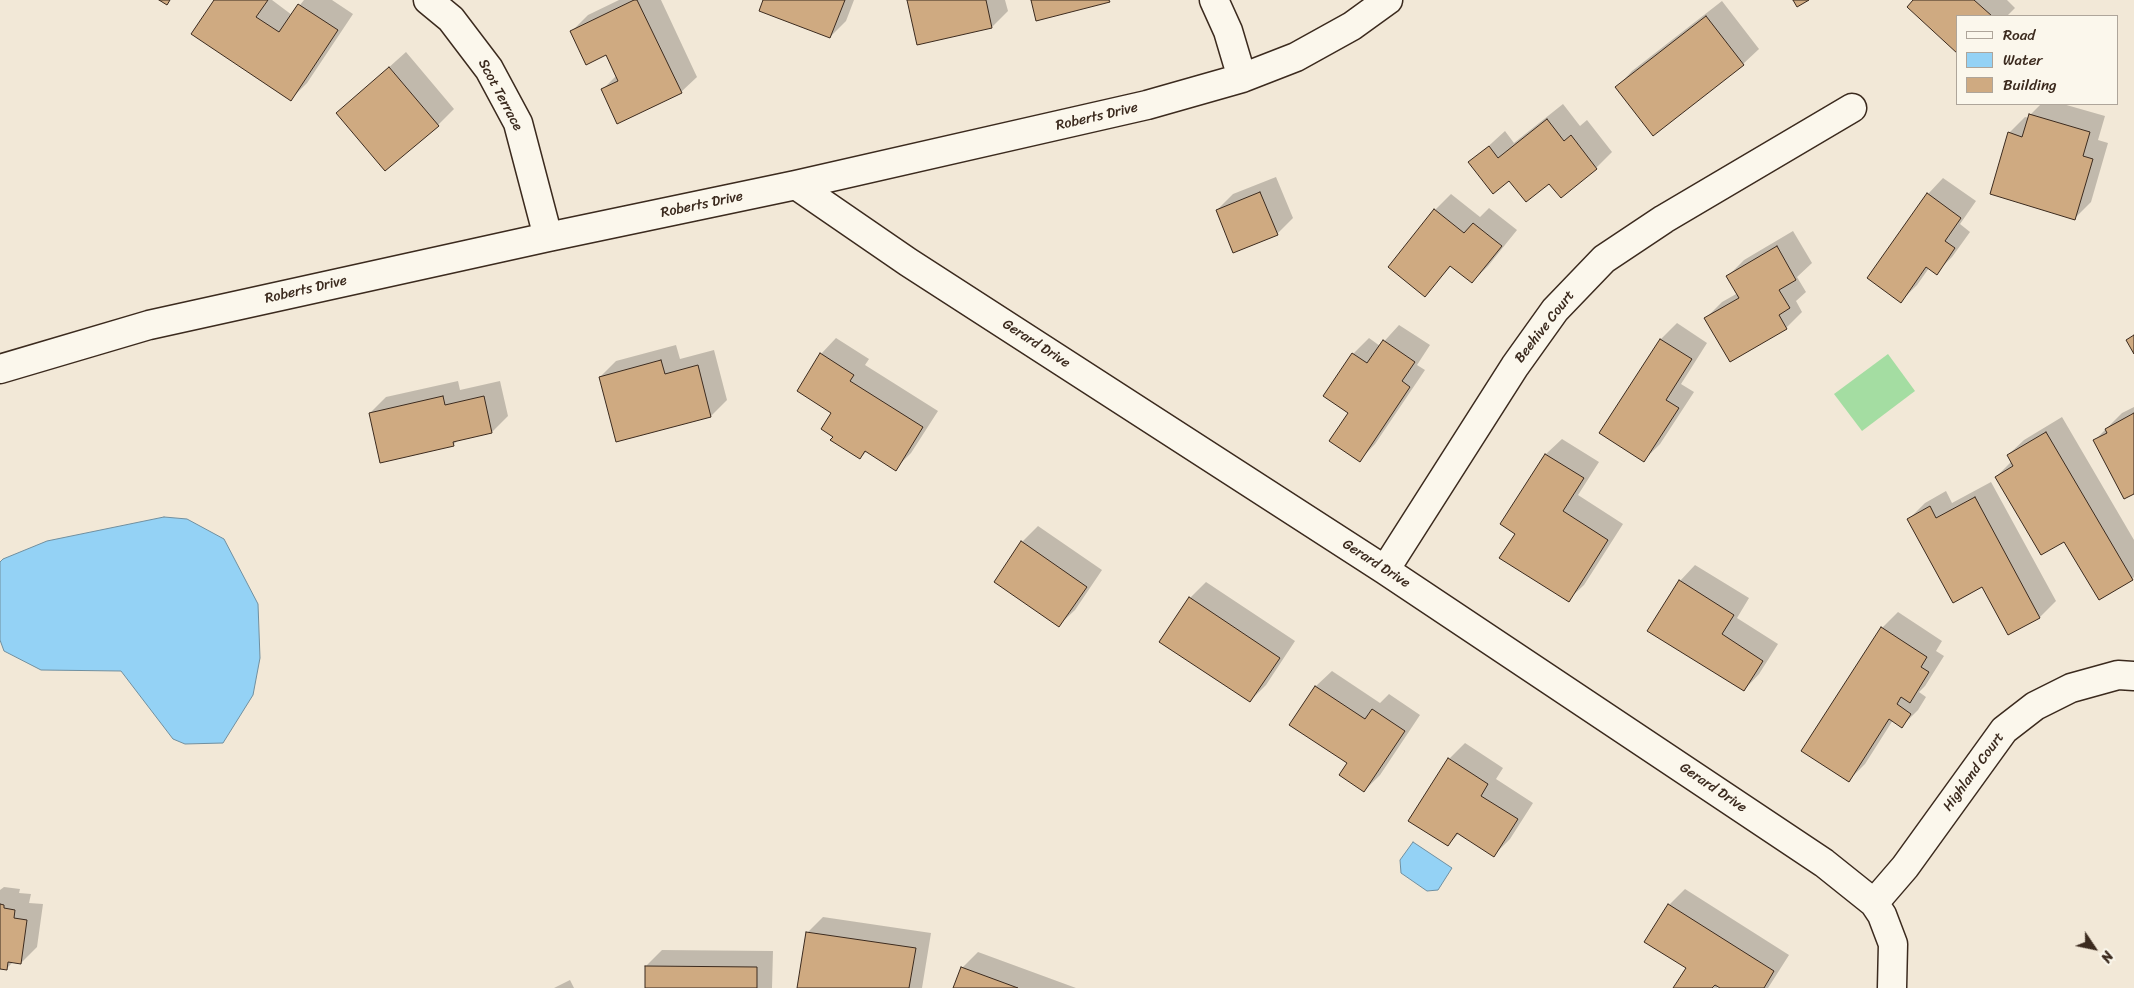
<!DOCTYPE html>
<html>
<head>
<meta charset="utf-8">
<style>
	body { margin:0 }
	#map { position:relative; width:2134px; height:988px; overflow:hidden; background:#f2e8d7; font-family:Sriracha,sans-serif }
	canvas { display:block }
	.legend { position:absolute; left:1956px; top:15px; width:162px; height:90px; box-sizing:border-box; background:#fbf7ec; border:1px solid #aea59a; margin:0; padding:6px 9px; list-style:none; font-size:15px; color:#3b2a1e }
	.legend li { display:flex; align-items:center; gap:10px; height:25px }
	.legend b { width:25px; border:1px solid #aea59a }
	.north { position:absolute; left:2069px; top:923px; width:50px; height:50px; -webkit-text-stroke:4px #fbf7ec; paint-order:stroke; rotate:124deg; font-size:14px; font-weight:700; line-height:20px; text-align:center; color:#3b2a1e }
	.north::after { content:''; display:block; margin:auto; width:18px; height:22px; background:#3b2a1e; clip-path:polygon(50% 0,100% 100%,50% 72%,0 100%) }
</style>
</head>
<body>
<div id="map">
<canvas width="2134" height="988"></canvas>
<ul class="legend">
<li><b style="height:6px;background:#fbf7ec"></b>Road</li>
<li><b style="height:14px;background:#94d2f5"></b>Water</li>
<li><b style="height:14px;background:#cfaa81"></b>Building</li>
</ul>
<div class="north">N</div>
</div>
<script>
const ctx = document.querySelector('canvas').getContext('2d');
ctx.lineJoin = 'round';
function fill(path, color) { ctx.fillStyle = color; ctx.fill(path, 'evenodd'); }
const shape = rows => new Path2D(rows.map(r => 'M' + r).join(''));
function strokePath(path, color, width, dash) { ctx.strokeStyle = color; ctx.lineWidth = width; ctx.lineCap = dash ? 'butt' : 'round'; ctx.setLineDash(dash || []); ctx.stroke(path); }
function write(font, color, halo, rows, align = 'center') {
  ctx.font = font + ' Sriracha,sans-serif'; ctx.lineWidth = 4; ctx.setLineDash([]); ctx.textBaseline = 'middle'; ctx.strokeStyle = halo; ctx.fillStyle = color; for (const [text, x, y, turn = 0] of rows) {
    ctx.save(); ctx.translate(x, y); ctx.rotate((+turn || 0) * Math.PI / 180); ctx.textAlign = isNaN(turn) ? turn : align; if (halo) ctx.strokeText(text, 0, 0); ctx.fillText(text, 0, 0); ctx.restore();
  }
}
fill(shape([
	[1888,354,1915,391,1862,431,1834,394]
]), '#a4dda2');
const water = shape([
	[164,517,187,519,224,539,258,604,260,658,253,695,223,743,185,744,173,739,121,671,41,670,4,651,0,640,0,562,3,559,47,541,164,517],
	[1413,842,1452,868,1438,890,1427,891,1401,873,1400,860,1413,842]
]);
fill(water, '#94d2f5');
strokePath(water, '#708f9f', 1);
fill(shape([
	[216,0,272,0,292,15,304,0,332,0,353,14,307,83,291,99],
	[619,0,661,0,697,77,681,92,602,90,617,75,606,54,572,31,588,15],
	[765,0,854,0,846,21,830,37],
	[909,0,1005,0,1008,11,992,27,918,44],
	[1915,0,2007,0,2015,8,2007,16,1958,16],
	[1722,1,1759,49,1743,64,1617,87,1632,71],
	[406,52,454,109,438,125,338,113],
	[1563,104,1580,126,1587,120,1612,152,1596,168,1561,196,1549,182,1509,179,1470,163,1505,131,1514,143],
	[2041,104,2063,104,2105,116,2098,140,2108,143,2091,202,2075,218,2009,133,2025,117,2029,118,2030,115],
	[1276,177,1293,218,1277,234,1217,210,1233,194],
	[1943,178,1976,201,1960,224,1970,232,1952,257,1936,273,1929,268,1917,285,1901,301,1928,194],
	[1451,194,1480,217,1489,208,1517,230,1488,266,1472,282,1452,265,1425,295,1435,210],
	[1793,231,1812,263,1797,277,1806,292,1796,301,1802,312,1786,328,1706,318,1722,302,1738,293,1728,276,1744,260],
	[1677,323,1707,343,1681,384,1694,392,1660,444,1644,460,1601,432,1661,339],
	[1399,325,1430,345,1417,365,1425,370,1375,444,1360,460,1349,412,1353,354,1369,338,1380,346],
	[836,338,869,359,865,365,938,411,911,453,895,469,867,451,860,458,834,437,833,412,821,354],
	[676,345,680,359,714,350,727,400,711,416,600,377,616,361],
	[458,381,460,390,500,381,508,416,492,432,459,439,453,445,370,413,386,397],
	[2134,407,2134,492,2095,440,2122,413],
	[2062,417,2134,540,2134,577,2132,579,1996,477,2012,461,2008,455,2024,440],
	[1562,439,1599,462,1578,495,1623,524,1584,585,1568,600,1517,533,1502,524,1546,454],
	[1991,482,2056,601,2040,617,2009,634,1982,585,1909,519,1925,503,1946,491,1952,503],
	[1038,526,1102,570,1075,610,1059,625,1022,542],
	[1695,565,1749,598,1737,618,1778,644,1759,674,1744,690,1680,581],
	[1206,582,1295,641,1266,685,1250,701,1161,642,1190,598],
	[1898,612,1942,641,1936,651,1944,656,1925,686,1919,692,1926,697,1918,710,1902,726,1893,720,1865,764,1849,780,1882,628],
	[1332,671,1380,703,1389,694,1420,715,1380,775,1364,791,1348,763,1290,725,1316,686],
	[1465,743,1503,768,1496,779,1533,803,1510,839,1494,855,1459,833,1448,845,1449,759],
	[4,887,20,889,19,893,31,894,29,903,43,904,37,947,21,963,13,962,6,969,0,968,0,890],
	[1685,889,1789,955,1768,988,1722,988,1719,986,1717,988,1674,988,1688,968,1669,905],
	[823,917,931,933,922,988,799,988,807,933],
	[662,950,773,951,772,988,646,988,646,966],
	[978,952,1076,988,954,988,962,968],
	[570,980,574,988,554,988]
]), '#0003');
const building = shape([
	[159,0,170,0,167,5,159,0],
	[214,0,268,0,256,17,279,32,298,4,338,30,291,101,191,34,214,0],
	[634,0,637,0,682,93,617,124,601,89,618,81,606,55,586,65,570,31,634,0],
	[763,0,845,0,830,38,759,11,763,0],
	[907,0,986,0,992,28,917,45,907,0],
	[1031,0,1109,0,1110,2,1036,21,1031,0],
	[1793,0,1809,0,1797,7,1793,0],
	[1913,0,1974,0,1992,16,1958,16,1958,54,1907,7,1913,0],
	[1706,16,1744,65,1653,136,1615,87,1706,16],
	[389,67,439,126,385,171,336,113,389,67],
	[2029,114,2090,132,2083,156,2093,159,2075,220,1990,194,2008,132,2022,137,2029,114],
	[1547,119,1564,141,1571,135,1597,169,1561,198,1549,184,1526,202,1509,181,1493,194,1468,162,1489,146,1498,158,1547,119],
	[1260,192,1278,235,1233,253,1216,210,1260,192],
	[1927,193,1961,218,1945,241,1955,248,1937,275,1926,267,1901,303,1867,278,1927,193],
	[1434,209,1464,233,1473,223,1502,246,1472,283,1450,266,1425,297,1388,267,1434,209],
	[1777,246,1796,280,1779,290,1790,308,1779,315,1787,329,1730,362,1704,318,1739,298,1726,276,1777,246],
	[2134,335,2134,354,2126,340,2134,335],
	[1660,339,1692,359,1666,400,1679,408,1644,462,1599,433,1660,339],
	[1383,340,1415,362,1402,381,1410,387,1360,462,1329,441,1348,413,1323,396,1352,353,1367,363,1383,340],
	[820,353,854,375,850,381,923,427,896,471,865,451,860,459,830,440,833,437,821,429,831,413,797,391,820,353],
	[661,360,665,374,698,365,711,417,616,442,599,377,661,360],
	[443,396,445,405,484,396,492,433,453,442,454,446,380,463,369,413,443,396],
	[2134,413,2134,494,2124,499,2093,440,2107,433,2105,429,2134,413],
	[2046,432,2133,580,2099,600,2064,542,2041,555,1995,477,2013,466,2007,455,2046,432],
	[1545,454,1584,478,1563,511,1608,540,1569,602,1499,558,1515,534,1500,524,1545,454],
	[1975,497,2040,618,2008,635,1982,587,1953,603,1907,519,1930,506,1936,518,1975,497],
	[1021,541,1087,587,1059,627,994,582,1021,541],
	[1679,580,1734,615,1722,634,1763,661,1744,691,1647,631,1679,580],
	[1189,597,1280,658,1250,702,1159,642,1189,597],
	[1881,627,1927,657,1921,667,1929,672,1910,703,1901,697,1897,704,1911,714,1902,728,1889,719,1849,782,1801,751,1881,627],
	[1315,686,1365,719,1372,709,1405,731,1364,792,1339,775,1347,763,1289,725,1315,686],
	[1448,758,1488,784,1481,796,1518,819,1494,857,1457,833,1448,846,1408,821,1448,758],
	[0,904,4,905,4,908,15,910,14,918,27,920,21,964,8,962,7,970,0,969,0,904],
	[1668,904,1774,971,1764,988,1720,988,1715,985,1712,988,1673,988,1686,968,1644,942,1668,904],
	[806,932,916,948,909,988,797,988,806,932],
	[645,966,757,967,757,988,645,988,645,966],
	[961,967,1018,988,953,988,961,967]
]);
fill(building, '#cfaa81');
strokePath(building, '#3b2a1e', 1);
const minor = shape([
	[428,0,451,19,489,69,518,123,548,237],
	[1214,0,1228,31,1242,78],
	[796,185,908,262,1385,570,1824,863,1874,903,1882,915,1893,944,1892,988],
	[0,369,149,325,548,237,796,185,1147,105,1242,78,1296,57,1352,26,1388,0],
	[1385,570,1515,366,1555,310,1604,259,1664,219,1852,108],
	[1874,903,1905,867,2004,730,2035,706,2071,688,2118,675,2134,676]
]);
strokePath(minor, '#3b2a1e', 31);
strokePath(minor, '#fbf7ec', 28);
write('14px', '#3b2a1e', '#fbf7ec', [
	["Scot Terrace",500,95,62],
	["Roberts Drive",1097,117,-13],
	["Roberts Drive",702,205,-12],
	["Roberts Drive",306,290,-13],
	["Beehive Court",1545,327,-52],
	["Gerard Drive",1036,344,33],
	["Gerard Drive",1376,564,33],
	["Highland Court",1974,772,-54],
	["Gerard Drive",1713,788,34]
]);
</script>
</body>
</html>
